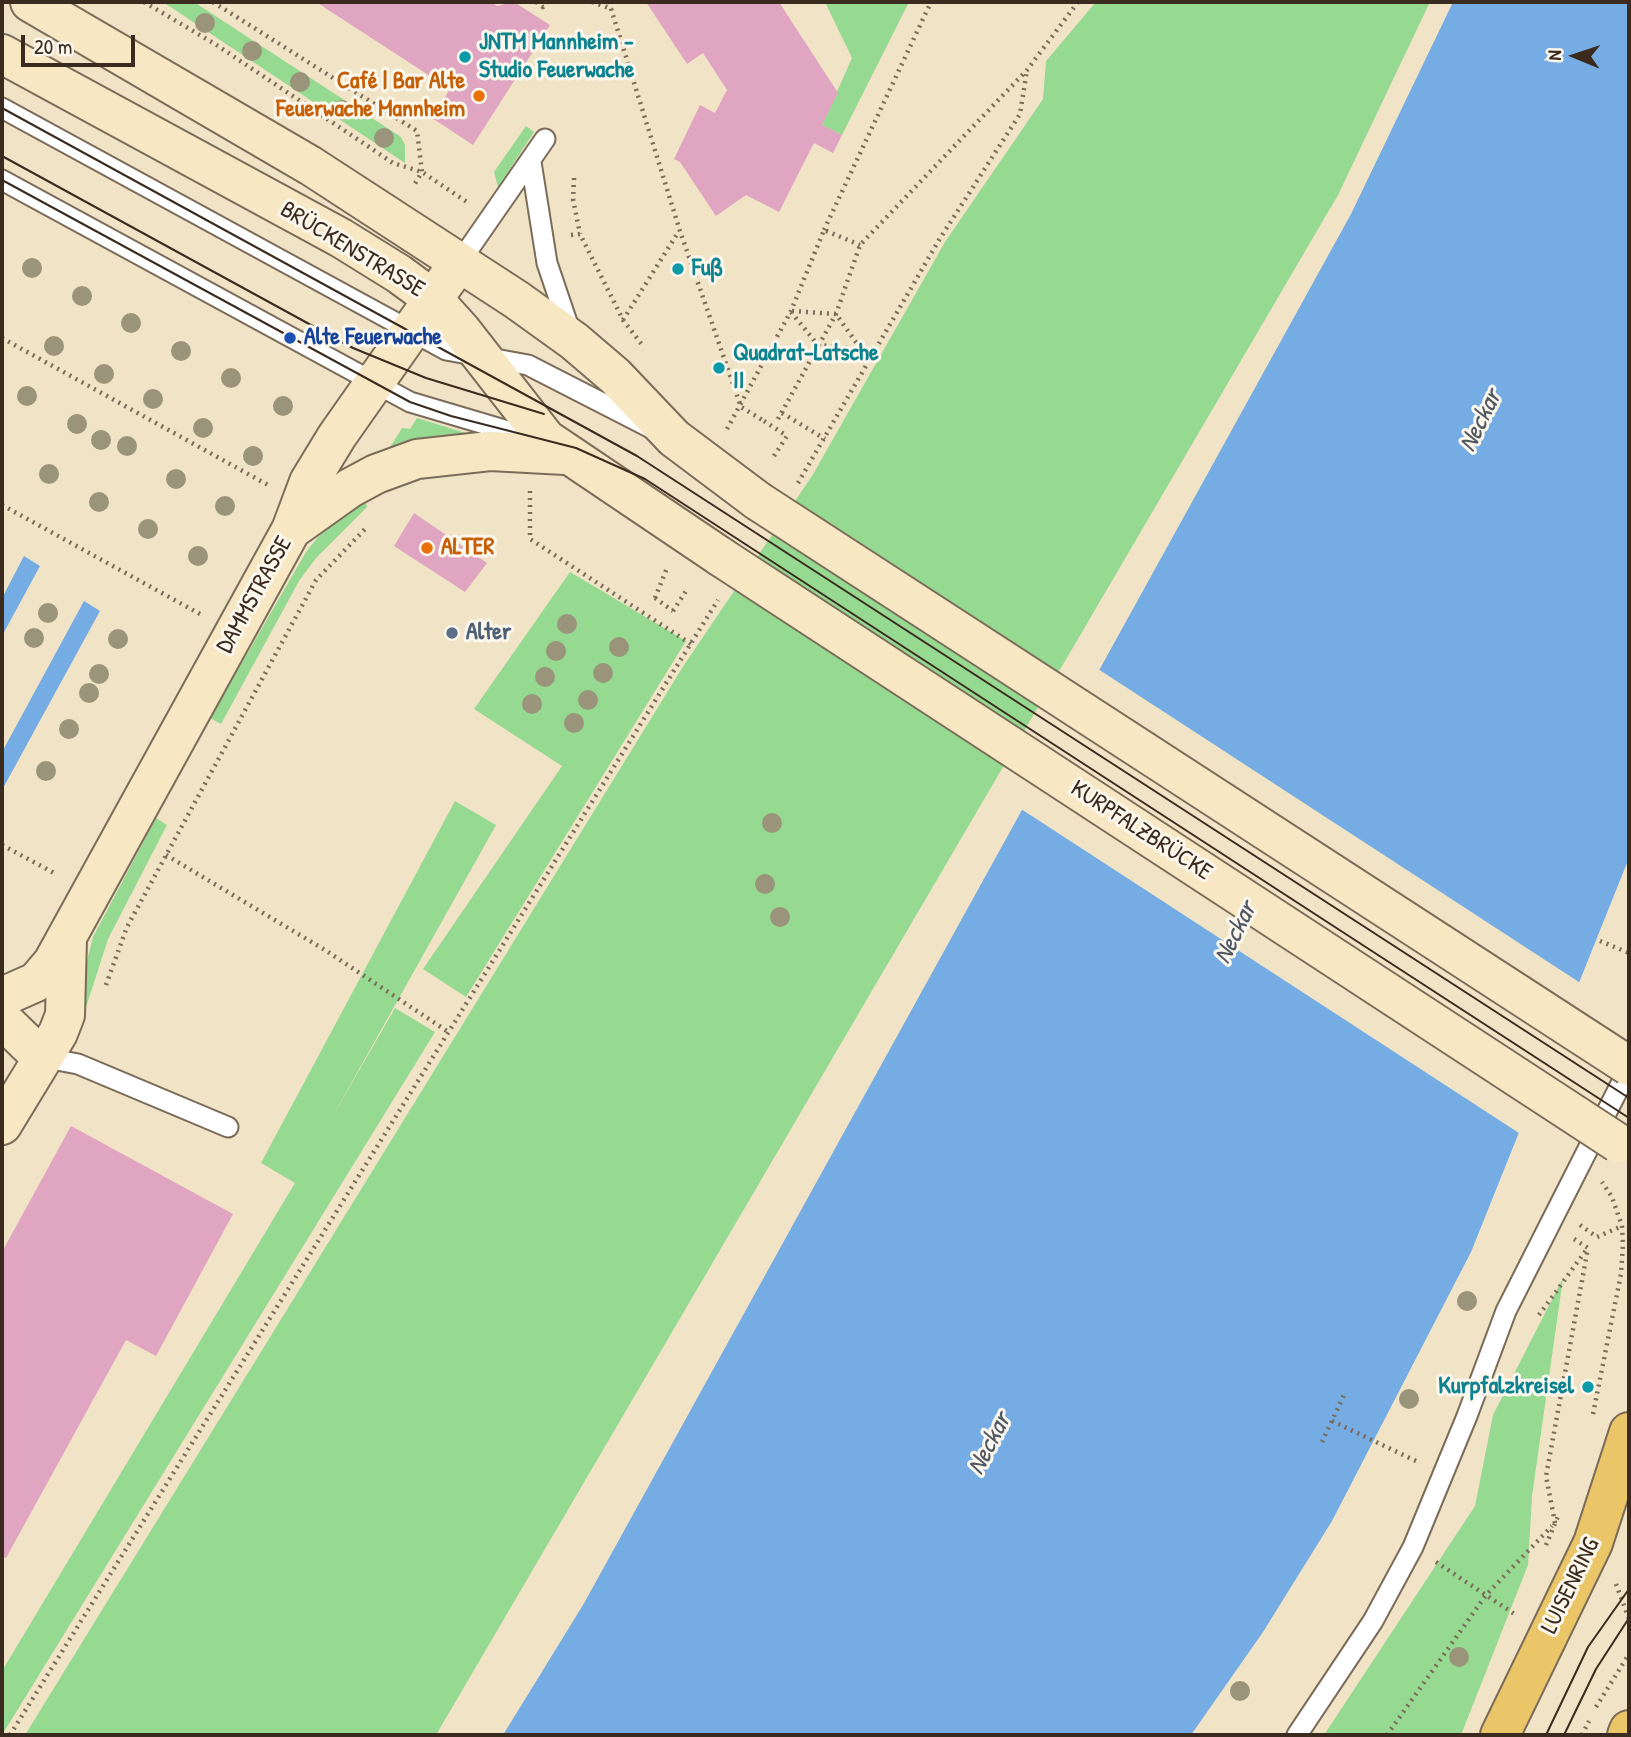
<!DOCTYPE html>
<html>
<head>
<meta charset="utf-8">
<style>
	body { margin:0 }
	#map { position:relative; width:1631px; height:1737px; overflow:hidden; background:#f1e3c6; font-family:"Patrick Hand",sans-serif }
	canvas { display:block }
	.frame { position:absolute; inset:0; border:4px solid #3b2a1e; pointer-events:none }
	.north { position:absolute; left:1540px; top:21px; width:70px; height:70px; -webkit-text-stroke:5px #fbf7ec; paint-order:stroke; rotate:272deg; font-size:19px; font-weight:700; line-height:28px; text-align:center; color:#3b2a1e }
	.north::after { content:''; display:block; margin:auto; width:24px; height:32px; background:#3b2a1e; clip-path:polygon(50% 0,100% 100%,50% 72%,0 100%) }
	.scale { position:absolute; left:21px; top:35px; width:114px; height:32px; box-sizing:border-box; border:4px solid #3b2a1e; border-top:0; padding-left:9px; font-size:21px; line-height:24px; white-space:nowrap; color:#3b2a1e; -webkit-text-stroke:5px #fbf7ec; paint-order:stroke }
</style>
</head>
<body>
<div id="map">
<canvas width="1631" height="1737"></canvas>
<div class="frame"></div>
<div class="north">N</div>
<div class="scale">20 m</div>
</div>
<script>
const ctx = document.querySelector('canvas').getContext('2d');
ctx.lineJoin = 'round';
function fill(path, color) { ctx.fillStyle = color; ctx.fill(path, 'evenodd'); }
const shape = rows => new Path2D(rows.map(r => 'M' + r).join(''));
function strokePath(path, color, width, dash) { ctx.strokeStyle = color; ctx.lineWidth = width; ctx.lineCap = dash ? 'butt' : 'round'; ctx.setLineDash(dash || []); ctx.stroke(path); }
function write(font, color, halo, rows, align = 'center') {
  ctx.font = font + ' "Patrick Hand",sans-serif'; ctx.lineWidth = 6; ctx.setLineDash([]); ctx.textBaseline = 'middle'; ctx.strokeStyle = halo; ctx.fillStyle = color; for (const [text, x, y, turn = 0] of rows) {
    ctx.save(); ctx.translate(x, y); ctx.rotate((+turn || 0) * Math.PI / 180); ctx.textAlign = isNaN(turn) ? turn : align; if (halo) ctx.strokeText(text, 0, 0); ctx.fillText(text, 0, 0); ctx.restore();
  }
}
fill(shape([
	[163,2,194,2,401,137,405,145,405,163],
	[825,2,909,2,842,135,822,125,852,58],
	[1096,2,1430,2,1338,195,436,1735,25,1735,684,665,812,476,945,242,1043,99,1046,61],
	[526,126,534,132,498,187,494,172],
	[417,418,469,434,470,436,389,449,402,428,410,429],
	[364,498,367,507,316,558,299,581,221,724,210,718,306,552,318,537],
	[570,572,686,641,466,997,423,969,562,766,474,709],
	[455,801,496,825,330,1121,395,1008,435,1032,2,1735,2,1671,295,1183,261,1163],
	[156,818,167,825,108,939,80,1026,87,961,93,937],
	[1563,1278,1532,1496,1528,1565,1461,1735,1324,1735,1475,1506,1493,1415]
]), '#96d991');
fill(shape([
	[1453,2,1629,2,1629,858,1471,1252,1332,1521,1263,1632,1191,1735,503,1735,583,1605,1351,214],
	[24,556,40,566,2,636,2,598],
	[84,601,100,611,2,790,2,752]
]), '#75ace4');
fill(shape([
	[1095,667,1582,984,1522,1135,1018,807]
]), '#f1e3c6');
fill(shape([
	[316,2,491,2,497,6,514,2,550,25,473,145,432,118,450,89],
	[646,2,779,2,838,93,822,125,842,135,833,153,814,143,779,212,746,195,716,216,680,162,674,159,700,105,715,113,727,90,703,53,687,64],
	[414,513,487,563,465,592,394,546],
	[71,1126,233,1214,156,1356,126,1340,6,1558,2,1556,2,1252]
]), '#dfa5c1');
const lane = shape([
	[2,108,446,350,528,365,651,428],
	[531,162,547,263,571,334],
	[2,180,410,402,518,434,540,443],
	[459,263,545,139],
	[41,1057,78,1064,228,1127],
	[1297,1735,1373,1621,1413,1547,1467,1416,1506,1311,1629,1068]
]);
const secondary = shape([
	[30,2,311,166,517,300,574,341,615,376,674,438,758,501],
	[2,54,341,238,399,274,433,299,461,330,546,439,721,557],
	[291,530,350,488,376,474,417,459,490,451,565,455],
	[2,997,36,982,53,962,291,530,309,482,337,436,448,278],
	[2,1019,41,1057],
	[2,1125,58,1033,65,1015,67,939]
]);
const primary = shape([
	[1500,1735,1593,1543,1629,1432],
	[1627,1735,1629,1730]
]);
strokePath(lane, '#7b6b59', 23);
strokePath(secondary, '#7b6b59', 42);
strokePath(primary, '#7b6b59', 42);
strokePath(shape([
	[144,2,215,44,393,163,422,172,467,202],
	[213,2,417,131,422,172,413,187],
	[536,2,543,7,547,2],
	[592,2,612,9],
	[609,2,680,231,741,407,764,421],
	[574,178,573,199,580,234],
	[824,230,931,2],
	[571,235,580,234,623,320,643,346],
	[792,311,836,314,860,348],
	[791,312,818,345,860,349,874,357],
	[623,320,679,231],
	[2,338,268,485],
	[782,413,825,439],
	[778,419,836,314,860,245,1027,70,1078,2],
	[727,429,791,311,824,230,860,245],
	[774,456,787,436],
	[798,483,939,240,1020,114,1027,70],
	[530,491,530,539,691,644],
	[2,505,200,614],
	[655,598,667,568],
	[673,611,686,591],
	[2,845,56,874],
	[166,855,325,950,450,1033],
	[1600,941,1629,953],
	[106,985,127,927,316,580,367,527],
	[1580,1225,1597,1237,1622,1226],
	[1574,1239,1588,1248],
	[1539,1315,1587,1249],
	[1593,1414,1621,1274,1623,1244,1622,1226,1612,1197,1602,1182],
	[1332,1421,1416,1461],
	[1322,1442,1344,1395],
	[1555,1523,1546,1476,1588,1248],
	[1546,1545,1559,1514],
	[1436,1562,1516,1615],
	[1616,1584,1629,1619],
	[1596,1707,1629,1654],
	[10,1735,718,600],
	[1387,1735,1486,1595,1552,1526],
	[1582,1735,1589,1721]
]), '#7b6b59', 4.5, [2, 5]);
strokePath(lane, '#fff', 19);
strokePath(secondary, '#f7e8c3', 38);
strokePath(primary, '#eac669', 38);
strokePath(shape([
	[2,108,637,456,1629,1098],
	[2,156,353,348,426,378,544,414],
	[2,180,410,402,451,416,576,448,645,479,1629,1118],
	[1546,1735,1588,1647,1629,1589],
	[1564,1735,1596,1669,1629,1618]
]), '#3b2a1e', 2);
const secondaryBridge = shape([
	[758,501,1629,1066],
	[721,557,1618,1143]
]);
strokePath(secondaryBridge, '#7b6b59', 42, []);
strokePath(shape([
	[764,421,787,436],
	[655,598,673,611]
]), '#7b6b59', 4.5, [2, 5]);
strokePath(secondaryBridge, '#f7e8c3', 38);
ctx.fillStyle = '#9a957a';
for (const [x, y] of [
	[205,23],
	[252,51],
	[300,82],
	[342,110],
	[384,138],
	[32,268],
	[82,296],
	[131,323],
	[54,346],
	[181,351],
	[104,374],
	[231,378],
	[27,396],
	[153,399],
	[283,406],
	[77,424],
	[203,428],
	[101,440],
	[127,446],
	[253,456],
	[49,474],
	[176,479],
	[99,502],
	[225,506],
	[148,529],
	[198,556],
	[48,613],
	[567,624],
	[34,638],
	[118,639],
	[619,647],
	[556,651],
	[603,673],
	[99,674],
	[545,677],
	[89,693],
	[588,700],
	[532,704],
	[574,723],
	[69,729],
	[46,771],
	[772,823],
	[765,884],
	[780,917],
	[1467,1301],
	[1409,1399],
	[1459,1657],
	[1240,1691]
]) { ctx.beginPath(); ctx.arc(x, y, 10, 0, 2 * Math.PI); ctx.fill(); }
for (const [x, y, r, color] of [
	[465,57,7,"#0f9aa8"],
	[479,96,7,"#e8710a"],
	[678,269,7,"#0f9aa8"],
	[290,338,7,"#1a4fb4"],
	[719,368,7,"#0f9aa8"],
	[427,548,7,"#e8710a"],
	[452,633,7,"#5c6f8a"],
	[1588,1387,7,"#0f9aa8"]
]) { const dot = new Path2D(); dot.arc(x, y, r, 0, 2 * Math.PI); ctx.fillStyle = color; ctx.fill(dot); strokePath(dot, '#fbf7ec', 2.5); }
write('bold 24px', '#0d838f', '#fbf7ec', [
	["JNTM Mannheim -",479,43],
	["Studio Feuerwache",479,71],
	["Fuß",692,269],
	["Quadrat-Latsche",733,354],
	["II",733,382],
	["Kurpfalzkreisel",1574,1387,"right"]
], 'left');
write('bold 24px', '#c56008', '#fbf7ec', [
	["Café | Bar Alte",465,82],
	["Feuerwache Mannheim",465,110],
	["ALTER",441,548,"left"]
], 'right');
write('24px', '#3b2a1e', '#fbf7ec', [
	["BRÜCKENSTRASSE",352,250,31],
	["DAMMSTRASSE",255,595,-61],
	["KURPFALZBRÜCKE",1141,831,33],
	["LUISENRING",1571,1586,-64]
]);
write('bold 24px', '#164399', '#fbf7ec', [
	["Alte Feuerwache",304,338]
], 'left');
write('bold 24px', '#4e5e75', '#fbf7ec', [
	["Alter",466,633]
], 'left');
write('italic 26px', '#4f5863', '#fbf7ec', [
	["Neckar",1481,421,-64],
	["Neckar",1236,933,-64],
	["Neckar",990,1444,-63]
]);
</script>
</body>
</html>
